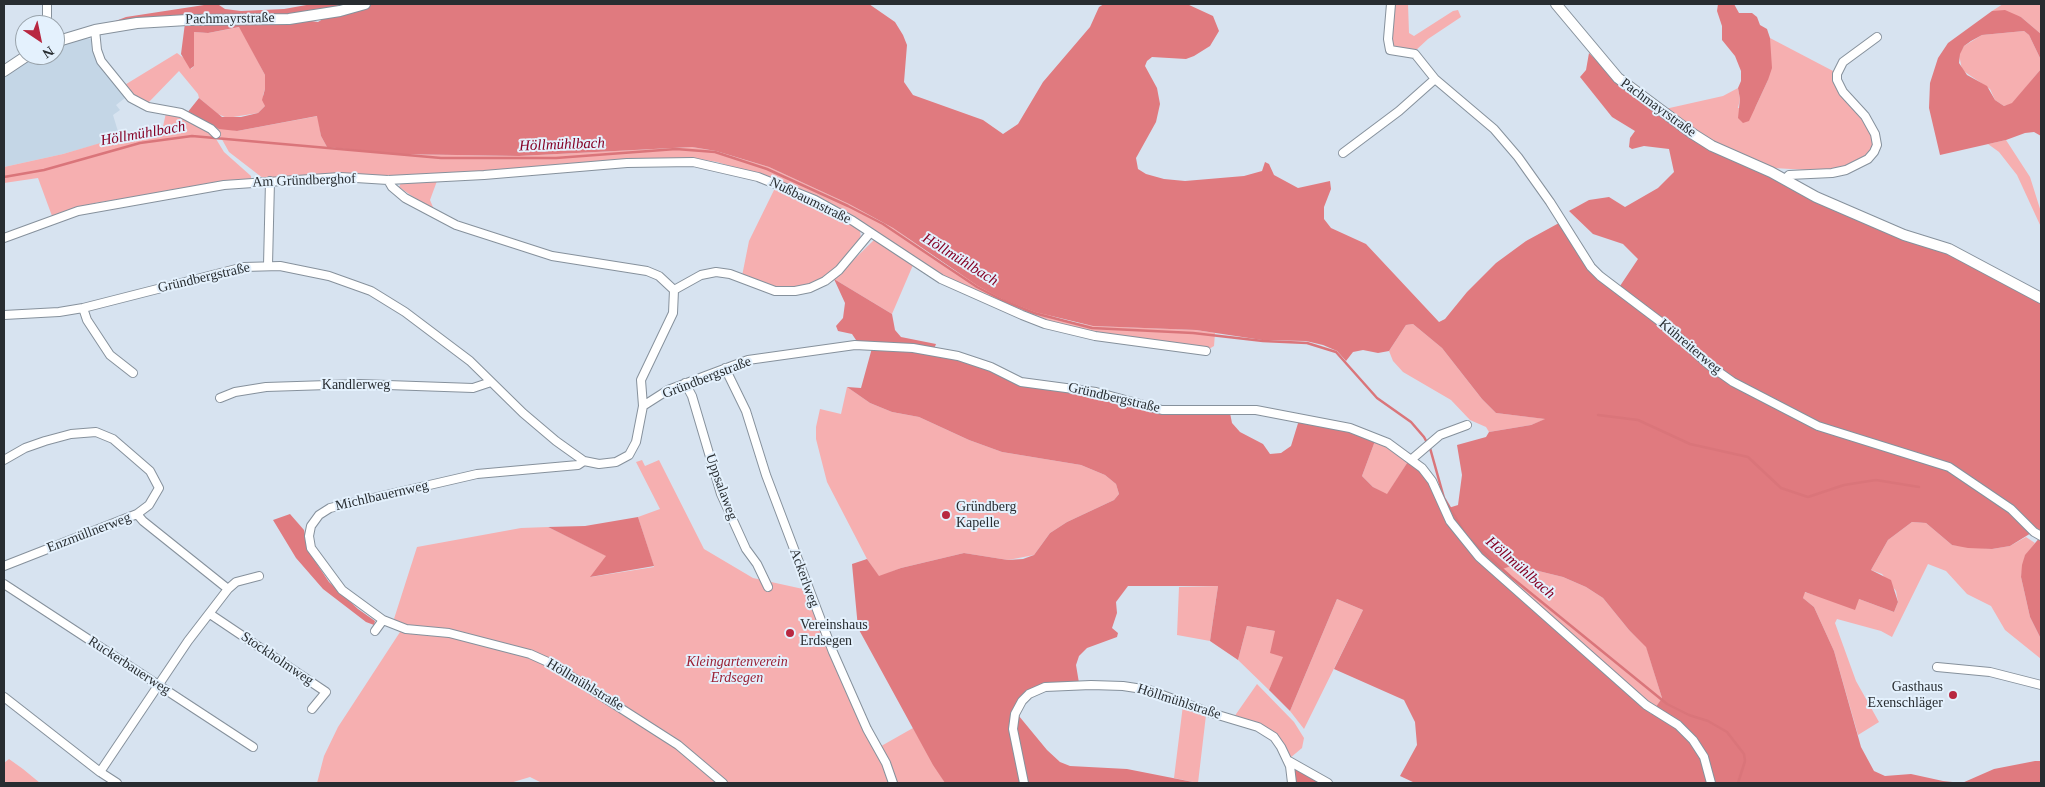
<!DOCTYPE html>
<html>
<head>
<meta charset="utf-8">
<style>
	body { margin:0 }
	#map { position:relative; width:2045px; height:787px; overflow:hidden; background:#d7e3f0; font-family:Georgia,serif }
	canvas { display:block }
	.frame { position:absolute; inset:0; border:5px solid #282d31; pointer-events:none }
	.north { position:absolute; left:15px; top:15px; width:50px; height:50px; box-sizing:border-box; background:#e4f1fd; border:1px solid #99a3ab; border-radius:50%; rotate:146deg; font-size:14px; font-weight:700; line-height:20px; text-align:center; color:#282d31 }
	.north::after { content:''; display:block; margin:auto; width:18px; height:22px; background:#b82740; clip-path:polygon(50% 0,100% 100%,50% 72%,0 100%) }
</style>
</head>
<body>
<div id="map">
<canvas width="2045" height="787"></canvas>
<div class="frame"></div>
<div class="north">N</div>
</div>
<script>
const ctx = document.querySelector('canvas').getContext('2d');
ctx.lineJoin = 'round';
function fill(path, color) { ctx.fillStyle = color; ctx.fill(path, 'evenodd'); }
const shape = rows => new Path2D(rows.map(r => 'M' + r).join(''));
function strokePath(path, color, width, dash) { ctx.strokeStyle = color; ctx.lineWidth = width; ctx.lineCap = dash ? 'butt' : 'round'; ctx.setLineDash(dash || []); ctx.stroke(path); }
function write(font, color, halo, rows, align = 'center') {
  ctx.font = font + ' Georgia,serif'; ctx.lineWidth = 4; ctx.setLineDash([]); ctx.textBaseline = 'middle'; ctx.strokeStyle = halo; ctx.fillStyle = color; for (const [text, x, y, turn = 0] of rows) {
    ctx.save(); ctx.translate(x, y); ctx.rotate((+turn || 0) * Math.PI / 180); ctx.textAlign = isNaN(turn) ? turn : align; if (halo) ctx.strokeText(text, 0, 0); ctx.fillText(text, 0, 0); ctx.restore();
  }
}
fill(shape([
	[80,38,92,39,98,63,125,98,116,105,120,110,113,115,120,138,63,154,4,167,4,75,36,55,55,55,55,46]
]), '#c4d6e6');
fill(shape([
	[1393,4,1408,4,1409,33,1414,36,1453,11,1458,10,1461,17,1428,39,1415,51,1392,47],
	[2003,4,2041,4,2041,34,2021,17,1992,11],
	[240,27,265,75,265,89,263,95,265,106,258,113,227,118,218,114,199,98,198,94,179,71,148,103,135,98,123,86,177,53,185,59,191,69,194,66,194,32,208,33],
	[2024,31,2029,35,2041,60,2041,69,2012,104,2004,106,1995,100,1990,89,1962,70,1959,54,1964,46,1982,35],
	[1770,38,1833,71,1835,84,1869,128,1874,143,1867,155,1849,167,1824,171,1774,168,1718,144,1697,133,1665,109,1723,96,1738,88,1740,99,1738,108,1755,108,1768,80],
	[166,113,185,119,213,134,224,152,251,176,251,179,95,203,52,216,38,178,4,183,4,167,63,154,114,139,162,131],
	[318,116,321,136,327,147,393,154,519,156,692,147,716,151,769,167,849,204,893,228,952,269,1003,299,1063,320,1093,326,1196,330,1215,333,1214,346,1209,349,1085,331,1028,315,938,274,876,232,769,178,717,162,693,158,660,159,523,171,384,177,319,175,264,179,229,152,219,134,211,125,237,131],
	[2006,140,2030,177,2041,212,2041,227,2017,175,1999,152,1988,144],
	[437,181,430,200,435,212,399,187,401,183],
	[776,186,833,213,860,230,861,240,833,272,811,285,797,288,775,288,742,276,749,241],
	[875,239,913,265,892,314,834,279],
	[1413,324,1442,348,1482,399,1496,413,1546,419,1531,425,1489,432,1486,427,1470,420,1451,400,1403,372,1393,361,1389,351,1406,325],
	[847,387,870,403,892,412,919,417,969,440,1002,452,1081,465,1105,475,1116,484,1119,494,1114,500,1067,522,1050,533,1034,555,1008,560,964,553,901,568,879,577,867,559,827,482,816,439,816,427,820,409,841,414],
	[1375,441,1409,460,1387,495,1373,487,1362,476],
	[642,460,645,466,659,460,704,549,753,578,803,589,806,587,876,749,913,728,945,783,726,783,552,662,393,622,417,547,521,528,548,527,607,556,591,577,654,567,638,517,660,509,636,462],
	[1912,522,1926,523,1952,545,1992,549,2010,546,2026,537,2035,543,2025,556,2021,577,2030,617,2041,639,2041,659,2005,630,1991,606,1967,594,1946,571,1928,564,1892,637,1881,631,1837,619,1835,623,1856,681,1879,722,1858,735,1834,651,1814,607,1803,598,1804,592,1821,597,1859,599,1894,612,1898,602,1896,591,1882,574,1871,570,1888,540],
	[1514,565,1563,577,1586,587,1603,598,1629,630,1646,646,1662,698,1651,715,1491,572],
	[1218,586,1210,641,1177,635,1179,587],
	[1337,599,1363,610,1304,729,1290,711],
	[1247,626,1275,631,1284,657,1269,690,1238,660],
	[400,632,445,635,532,657,549,665,677,748,721,783,542,783,530,777,510,783,317,783,324,756,338,727],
	[1257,684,1294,722,1304,738,1302,748,1290,758,1278,738,1234,717],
	[1183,705,1206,715,1198,783,1174,778],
	[9,759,23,769,40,783,4,783,4,763]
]), '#f6afb0');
fill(shape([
	[312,4,345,4,301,14,113,22,126,17,204,5,219,5,225,9,241,11,284,9],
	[370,4,869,4,895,22,903,35,907,45,904,82,913,95,983,120,1003,134,1018,124,1043,82,1090,27,1099,7,1104,4,1187,4,1213,16,1219,31,1210,46,1194,56,1186,59,1152,57,1147,61,1145,66,1157,88,1160,104,1156,122,1136,158,1138,169,1146,174,1164,179,1185,181,1244,176,1262,171,1265,162,1269,164,1274,175,1298,188,1330,181,1331,189,1324,207,1324,219,1331,228,1366,244,1439,322,1445,319,1467,292,1496,263,1526,241,1559,223,1616,292,1638,259,1623,244,1593,234,1569,211,1589,200,1609,197,1625,207,1658,188,1674,172,1669,149,1644,146,1632,149,1629,147,1630,138,1635,131,1612,117,1580,77,1586,70,1589,53,1623,88,1683,133,1939,249,2041,303,2041,533,2036,530,2010,546,1992,549,1968,548,1952,545,1926,523,1912,522,1888,540,1871,570,1891,580,1898,602,1894,612,1859,599,1855,610,1805,592,1803,598,1814,607,1834,651,1861,747,1874,771,1885,776,1911,774,1943,781,1962,783,1994,769,2035,761,2041,761,2041,783,1415,783,1400,776,1417,745,1415,722,1404,700,1334,669,1363,610,1337,599,1290,711,1269,690,1283,657,1270,653,1275,631,1247,626,1238,660,1210,641,1218,586,1128,586,1116,602,1117,613,1112,628,1118,633,1117,637,1087,648,1079,656,1076,665,1079,683,1032,689,1023,695,1014,710,1047,750,1060,762,1070,766,1127,769,1198,783,945,783,933,765,858,628,852,564,867,559,879,576,901,568,964,553,1008,560,1023,559,1034,555,1050,533,1067,522,1114,500,1119,494,1116,484,1105,475,1081,465,1002,452,969,440,919,417,892,412,870,403,847,387,861,388,872,348,901,349,956,359,992,370,1019,385,1105,397,1148,410,1230,413,1232,423,1240,432,1263,444,1270,454,1281,453,1291,446,1299,420,1341,429,1375,441,1362,476,1373,487,1387,494,1409,460,1426,475,1442,510,1458,505,1462,475,1457,445,1486,437,1489,432,1531,425,1545,419,1496,413,1482,399,1442,348,1413,324,1406,325,1389,351,1378,353,1363,350,1353,352,1346,361,1337,351,1323,345,1306,341,1262,340,1196,330,1093,326,1035,312,1002,299,978,286,893,228,849,204,769,167,716,151,692,147,519,156,393,154,327,147,321,136,317,116,237,131,219,129,187,113,199,98,222,117,241,117,258,113,265,106,262,100,265,89,265,75,239,27,208,33,194,32,194,66,190,69,181,54,185,23,305,20,318,22,326,17],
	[1514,565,1563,577,1586,587,1603,598,1629,630,1646,647,1662,698,1651,714,1491,573],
	[1718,4,1734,4,1739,13,1752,13,1757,17,1760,25,1767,29,1770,38,1772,68,1768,80,1749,121,1743,123,1738,118,1740,99,1738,88,1741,81,1741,71,1735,56,1722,40,1722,26,1717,11],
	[2005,10,2021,17,2041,34,2041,60,2029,35,2024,31,1982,35,1971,41,1964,46,1960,54,1959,63,1967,75,1987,86,1995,100,2004,106,2012,103,2041,69,2041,136,2034,132,2025,133,2006,140,1940,155,1929,108,1930,83,1938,58,1948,43,1992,11],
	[834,279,892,314,895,330,901,337,936,344,934,349,858,343,852,334,838,331,836,326,843,318,845,303],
	[290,514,304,530,309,552,329,582,358,609,375,621,374,625,366,622,323,589,296,558,273,520],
	[638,517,654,566,590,577,606,556,548,527,585,526],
	[2041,536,2041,639,2030,617,2021,577,2022,565,2025,555],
	[1294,767,1322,783,1295,783]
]), '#e07a7f');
strokePath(shape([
	[4,177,44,170,140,143,192,136,441,158,556,158,676,149,715,152,767,169,848,206,883,224,977,287,1002,300,1034,313,1092,328,1193,333,1263,341,1307,343,1336,352,1377,398,1411,422,1424,437,1430,448,1444,498,1464,532],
	[1598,415,1638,420,1690,444,1748,457,1781,488,1808,497,1844,485,1876,480,1919,487],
	[1467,537,1511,577,1667,704,1689,715,1708,721,1727,732,1744,754,1745,761,1738,783]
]), '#da757a', 2.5);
const street = shape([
	[47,4,47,25],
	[1391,4,1388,39,1390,50,1415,54,1435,79,1494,129,1518,157,1550,202,1591,267,1600,276,1666,326,1709,365,1733,382,1818,426,1949,467,2011,509,2034,532,2041,536],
	[95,30,97,50,101,61,131,98,148,107,181,113,211,129,216,134],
	[1343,153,1399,111,1435,79],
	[1785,179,1789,175,1832,173,1846,170,1868,159,1874,152,1877,145,1875,134,1865,116,1843,92,1837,80,1837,74,1843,62,1877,37],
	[388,180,392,187,405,198,456,225,552,256,647,271,659,276,674,290],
	[4,238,78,211,224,185,340,177,388,180,484,175,627,163,693,162,758,177,815,200,853,221,941,279,1022,315,1045,324,1095,336,1206,351],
	[268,265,270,181],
	[83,308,87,320,110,355,133,373],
	[4,315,59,312,83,308,244,267,280,266,329,276,371,291,405,312,470,361,523,413,556,441,584,461,599,464,616,462,629,455,636,442,643,406,668,390,748,360,855,345,913,348,958,356,991,367,1021,382,1096,392,1162,410,1256,410,1350,428,1388,443,1422,468,1432,481,1450,521,1479,557,1646,705,1678,725,1693,740,1704,757,1711,783],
	[725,368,746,411,766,475,833,652,867,729,886,763,893,783],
	[685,383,692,396,721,494,746,549,757,564,768,587],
	[220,398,235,392,266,387,359,384,473,388,491,382],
	[643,406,641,380,673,313,674,290,701,275,716,272,730,274,775,291,795,291,810,288,825,281,839,270,870,233],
	[1412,459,1440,435,1467,425],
	[4,460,25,448,45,441,71,434,96,432,113,439,135,458,150,471,159,488,149,505,137,514,4,566],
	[584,461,578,465,477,474,330,508,319,515,311,526,309,536,311,548,342,590,383,620,406,629,449,633,530,654,550,663,678,745,723,783],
	[4,584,253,747],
	[228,589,236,582,259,576],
	[210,614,326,692,312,709],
	[375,631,383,620],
	[1937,667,1990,672,2041,685],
	[4,697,100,772],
	[1289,761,1328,783],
	[117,783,100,772,188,641,228,589,143,521,137,514],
	[1024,783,1013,729,1015,714,1022,701,1029,694,1045,687,1091,685,1123,686,1149,690,1208,712,1258,727,1274,737,1281,747,1290,766,1292,783]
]);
const secondary = shape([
	[1556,4,1618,78,1693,134,1712,146,1771,172,1816,197,1904,235,1949,249,2041,298],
	[55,42,95,30,137,23,187,20,289,19,340,11,365,4],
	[4,71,28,55]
]);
strokePath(street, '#86919c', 10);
strokePath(secondary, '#86919c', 12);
strokePath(street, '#fff', 8);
strokePath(secondary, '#fff', 10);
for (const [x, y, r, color] of [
	[946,515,5,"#b82740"],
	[790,633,5,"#b82740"],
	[1953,695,5,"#b82740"]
]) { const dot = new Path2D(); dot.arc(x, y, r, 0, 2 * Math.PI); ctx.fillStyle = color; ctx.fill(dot); strokePath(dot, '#e4f1fd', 2); }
write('14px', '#282d31', '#e4f1fd', [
	["Pachmayrstraße",230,19,-1],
	["Pachmayrstraße",1658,108,36],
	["Am Gründberghof",304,181,-2],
	["Nußbaumstraße",810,201,26],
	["Gründbergstraße",204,278,-13],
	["Kühreiterweg",1690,347,40],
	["Gründbergstraße",707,378,-21],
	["Kandlerweg",356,385],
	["Gründbergstraße",1114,398,13],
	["Uppsalaweg",721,487,70],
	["Michlbauernweg",382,496,-13],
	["Enzmüllnerweg",89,533,-21],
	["Ackerlweg",804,578,70],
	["Stockholmweg",277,659,34],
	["Ruckerbauerweg",129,666,33],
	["Höllmühlstraße",585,685,31],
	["Höllmühlstraße",1179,702,18]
]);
write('14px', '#282d31', '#e4f1fd', [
	["Gründberg",956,507],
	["Kapelle",956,523],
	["Vereinshaus",800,625],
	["Erdsegen",800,641],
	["Gasthaus",1943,687,"right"],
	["Exenschläger",1943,703,"right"]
], 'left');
write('italic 14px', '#9a2034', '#e4f1fd', [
	["Kleingartenverein",737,662],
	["Erdsegen",737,678]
]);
write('italic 15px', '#860225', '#e4f1fd', [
	["Höllmühlbach",143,134,-10],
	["Höllmühlbach",562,145,-2],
	["Höllmühlbach",960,260,32],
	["Höllmühlbach",1520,568,41]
]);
</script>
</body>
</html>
